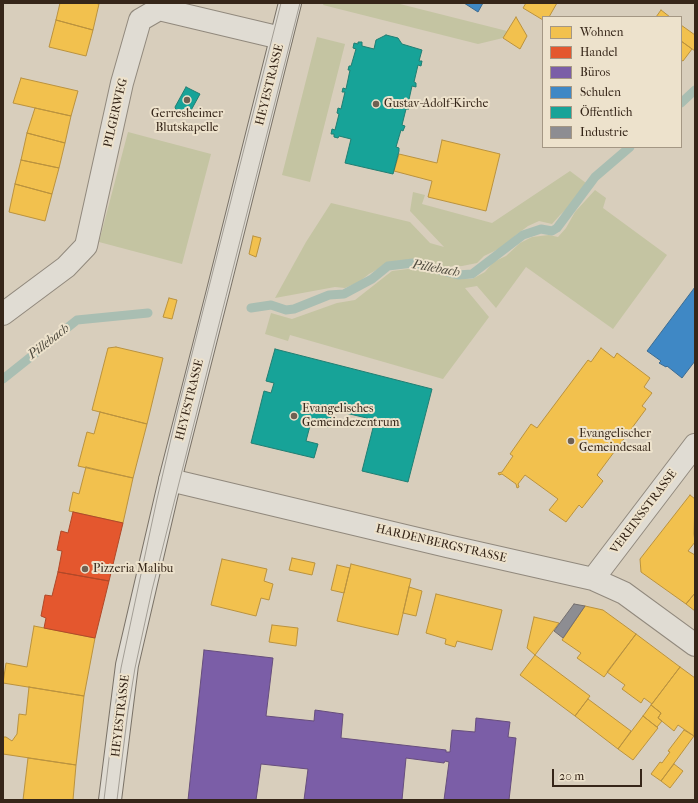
<!DOCTYPE html>
<html>
<head>
<meta charset="utf-8">
<style>
	body { margin:0 }
	#map { position:relative; width:698px; height:803px; overflow:hidden; background:#d8cebc; font-family:"IM FELL French Canon",serif }
	canvas { display:block }
	.frame { position:absolute; inset:0; border:4px solid #362619; pointer-events:none }
	.legend { position:absolute; left:542px; top:16px; width:140px; height:132px; box-sizing:border-box; background:#ede2cc; border:1px solid #a49784; margin:0; padding:5px 7px; list-style:none; font-size:12px; color:#362619 }
	.legend li { display:flex; align-items:center; gap:8px; height:20px }
	.legend b { width:20px; border:1px solid #a49784 }
	.scale { position:absolute; left:552px; top:769px; width:90px; height:18px; box-sizing:border-box; border:2px solid #362619; border-top:0; padding-left:5px; font-size:12px; line-height:14px; white-space:nowrap; color:#362619; -webkit-text-stroke:3px #ede2cc; paint-order:stroke }
</style>
</head>
<body>
<div id="map">
<canvas width="698" height="803"></canvas>
<div class="frame"></div>
<ul class="legend">
<li><b style="height:11px;background:#f2c14e"></b>Wohnen</li>
<li><b style="height:11px;background:#e4572e"></b>Handel</li>
<li><b style="height:11px;background:#7b5ea7"></b>Büros</li>
<li><b style="height:11px;background:#3f88c5"></b>Schulen</li>
<li><b style="height:11px;background:#17a398"></b>Öffentlich</li>
<li><b style="height:11px;background:#8d8d92"></b>Industrie</li>
</ul>
<div class="scale">20 m</div>
</div>
<script>
const ctx = document.querySelector('canvas').getContext('2d');
ctx.lineJoin = 'round';
function fill(path, color) { ctx.fillStyle = color; ctx.fill(path, 'evenodd'); }
const shape = rows => new Path2D(rows.map(r => 'M' + r).join(''));
function strokePath(path, color, width, dash) { ctx.strokeStyle = color; ctx.lineWidth = width; ctx.lineCap = dash ? 'butt' : 'round'; ctx.setLineDash(dash || []); ctx.stroke(path); }
function write(font, color, halo, rows, align = 'center') {
  ctx.font = font + ' "IM FELL French Canon",serif'; ctx.lineWidth = 4; ctx.setLineDash([]); ctx.textBaseline = 'middle'; ctx.strokeStyle = halo; ctx.fillStyle = color; for (const [text, x, y, turn = 0] of rows) {
    ctx.save(); ctx.translate(x, y); ctx.rotate((+turn || 0) * Math.PI / 180); ctx.textAlign = isNaN(turn) ? turn : align; if (halo) ctx.strokeText(text, 0, 0); ctx.fillText(text, 0, 0); ctx.restore();
  }
}
fill(shape([
	[324,3,396,3,507,31,503,38,478,44,323,5],
	[317,37,345,44,310,182,282,175],
	[128,132,211,154,182,264,99,242],
	[570,171,586,183,572,204,560,215,552,224,539,221,528,226,516,235,509,244,484,256,477,263,462,266,436,267,412,260,402,260,391,262,369,274,359,282,345,288,335,287,275,298,306,242,331,203,410,222,430,243,444,247,410,211,413,192,425,195,422,204,492,223],
	[595,190,606,198,603,208,667,255,613,329,526,267,496,308,477,286,465,288,489,317,443,379,290,335,288,341,265,334,271,313,292,319,337,303,355,300,392,271,408,269,426,271,458,279,472,279,485,272,493,262,506,256,520,243,532,237,549,235,558,237,566,228,575,212]
]), '#c4c4a2');
const homes = shape([
	[60,3,94,3,99,4,93,30,56,20,60,3],
	[526,3,557,3,549,17,543,17,543,20,523,8,526,3],
	[661,10,670,17,656,17,661,10],
	[516,17,527,36,520,49,503,38,516,17],
	[56,20,93,30,86,56,49,47,56,20],
	[681,25,695,35,695,51,681,41,681,25],
	[681,41,692,49,683,61,681,60,681,41],
	[21,78,78,91,71,116,13,103,21,78],
	[35,108,71,116,65,143,27,133,35,108],
	[27,133,65,143,59,168,21,160,27,133],
	[442,140,500,154,486,211,428,197,432,181,394,171,399,154,437,163,442,140],
	[21,160,59,168,52,194,15,184,21,160],
	[15,184,52,194,45,221,9,212,15,184],
	[253,236,261,238,256,257,249,254,253,236],
	[169,298,177,300,172,319,163,317,169,298],
	[116,347,163,358,147,424,92,410,108,348,116,347],
	[601,348,614,358,617,353,650,378,644,387,652,393,642,406,646,409,597,475,603,481,582,508,579,505,566,522,549,510,558,499,525,475,518,484,519,487,517,488,516,484,502,474,499,475,498,473,502,472,513,456,510,454,531,424,537,428,588,360,591,362,601,348],
	[100,412,147,424,133,478,78,466,87,432,94,434,100,412],
	[86,467,133,478,123,523,69,511,73,492,79,494,86,467],
	[690,495,695,499,694,534,695,542,688,551,695,555,695,593,686,604,641,572,640,559,690,495],
	[292,558,315,563,312,575,289,570,292,558],
	[222,559,267,569,264,581,273,584,269,600,261,598,256,616,211,605,222,559],
	[351,564,411,579,398,635,337,621,351,564],
	[337,565,350,568,344,593,331,590,337,565],
	[409,587,422,591,416,616,403,613,409,587],
	[695,593,695,611,686,604,695,593],
	[436,594,502,610,492,650,457,641,455,647,445,644,446,639,426,633,436,594],
	[585,606,603,610,636,634,604,677,577,658,581,653,562,640,585,606],
	[534,617,559,623,535,655,527,648,534,617],
	[272,625,298,628,296,646,269,642,272,625],
	[34,626,95,638,84,696,3,683,6,663,27,667,34,626],
	[636,634,680,667,652,704,644,698,641,703,622,689,625,685,607,672,636,634],
	[535,655,590,696,575,716,520,675,535,655],
	[680,667,695,678,694,736,678,725,674,731,658,718,661,713,651,705,680,667],
	[29,687,84,696,76,765,3,754,3,737,6,737,12,741,17,734,19,714,26,715,29,687],
	[588,699,631,731,618,749,575,716,588,699],
	[651,705,661,713,658,718,662,721,657,727,643,716,651,705],
	[643,716,658,728,633,760,618,749,643,716],
	[684,730,694,736,661,781,651,774,660,762,662,763,670,752,668,751,684,730],
	[28,758,76,765,73,800,23,800,28,758],
	[674,764,683,771,670,788,661,781,674,764]
]);
fill(homes, '#f2c14e');
strokePath(homes, '#ba923e', 1);
const shops = shape([
	[73,512,123,523,109,581,58,572,62,551,57,550,61,531,68,533,73,512],
	[58,572,109,581,95,638,44,628,46,618,41,616,45,595,52,596,58,572]
]);
fill(shops, '#e4572e');
strokePath(shops, '#b04828', 1);
const offices = shape([
	[204,650,273,658,266,716,314,721,315,710,343,714,341,738,446,750,446,752,450,752,452,730,475,732,476,718,510,722,508,737,516,738,509,800,444,800,449,762,445,761,444,763,406,758,402,800,304,800,308,769,261,764,256,800,188,800,204,650]
]);
fill(offices, '#7b5ea7');
strokePath(offices, '#664d7c', 1);
const schools = shape([
	[464,3,483,3,478,12,464,3],
	[695,287,695,361,682,378,667,366,666,367,659,363,661,361,647,351,695,287]
]);
fill(schools, '#3f88c5');
strokePath(schools, '#3c6b91', 1);
const public = shape([
	[386,35,398,38,402,44,422,50,419,61,422,61,421,66,418,65,414,82,416,83,416,87,412,86,408,104,410,105,409,109,406,109,402,125,405,126,403,131,401,130,396,147,399,148,399,151,393,174,345,163,351,139,339,136,338,138,334,137,334,134,331,134,332,129,335,130,339,114,337,113,338,108,341,109,345,92,342,92,343,88,346,89,350,70,348,70,349,66,351,66,356,49,353,48,354,43,358,44,358,42,362,42,362,46,374,49,376,40,386,35],
	[186,87,200,94,189,114,184,116,177,113,175,107,186,87],
	[275,349,432,389,408,482,362,471,375,420,333,410,328,428,326,426,311,422,306,441,318,444,314,458,251,443,264,391,271,393,274,383,266,381,275,349]
]);
fill(public, '#17a398');
strokePath(public, '#207e72', 1);
const industry = shape([
	[574,604,585,606,563,638,554,631,574,604]
]);
fill(industry, '#8d8d92');
strokePath(industry, '#736e6e', 1);
strokePath(shape([
	[681,103,695,90],
	[251,308,271,305,286,310,294,309,329,295,344,294,372,279,388,266,413,263,458,275,472,274,523,235,541,229,552,231,557,228,595,177,630,147],
	[3,379,77,320,148,313]
]), '#a9beb2', 9);
const street = shape([
	[3,314,66,267,86,246,122,83,140,20,159,9,281,38],
	[170,480,447,546,593,579,624,593,695,645],
	[593,579,695,445]
]);
const secondary = shape([
	[110,800,127,665,170,480,219,287,290,3]
]);
strokePath(street, '#91897d', 24);
strokePath(secondary, '#7a7267', 24);
strokePath(street, '#e0dcd3', 22);
strokePath(secondary, '#e0dcd3', 22);
strokePath(shape([
	[104,800,116,701,121,668,157,499,177,413,281,3],
	[117,800,128,711,135,668,152,590,300,3]
]), '#a39e95', 1);
for (const [x, y, r, color] of [
	[187,100,4,"#6f6152"],
	[376,104,4,"#6f6152"],
	[294,416,4,"#6f6152"],
	[571,441,4,"#6f6152"],
	[85,569,4,"#6f6152"]
]) { const dot = new Path2D(); dot.arc(x, y, r, 0, 2 * Math.PI); ctx.fillStyle = color; ctx.fill(dot); strokePath(dot, '#ede2cc', 1.5); }
write('12px', '#362619', '#ede2cc', [
	["HEYESTRASSE",270,85,-76],
	["PILGERWEG",116,113,-77],
	["HEYESTRASSE",190,400,-76],
	["VEREINSSTRASSE",644,512,-53],
	["HARDENBERGSTRASSE",441,544,13],
	["HEYESTRASSE",121,716,-83]
]);
write('12px', '#362619', '#ede2cc', [
	["Gustav-Adolf-Kirche",384,104],
	["Gerresheimer",187,114,"center"],
	["Blutskapelle",187,128,"center"],
	["Evangelisches",302,409],
	["Gemeindezentrum",302,423],
	["Evangelischer",579,434],
	["Gemeindesaal",579,448],
	["Pizzeria Malibu",93,569]
], 'left');
write('italic 13px', '#4e4a3e', '#ede2cc', [
	["Pillebach",436,269,10],
	["Pillebach",49,342,-38]
]);
</script>
</body>
</html>
